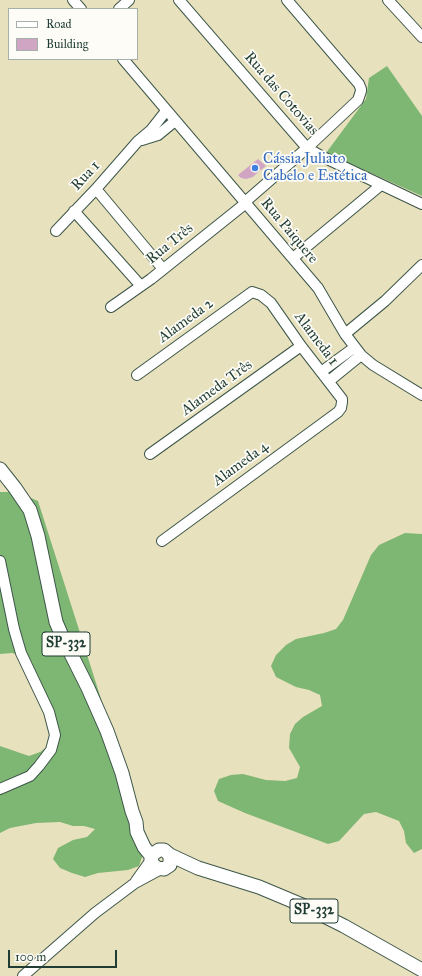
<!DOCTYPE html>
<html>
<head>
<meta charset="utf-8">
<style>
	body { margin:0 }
	#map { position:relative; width:422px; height:976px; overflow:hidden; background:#e8e1bd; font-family:"IM FELL Great Primer",serif }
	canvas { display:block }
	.legend { position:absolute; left:8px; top:8px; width:130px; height:52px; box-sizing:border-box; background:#fdfcf7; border:1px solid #a4b0a9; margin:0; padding:5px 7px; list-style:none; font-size:12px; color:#1f3d34 }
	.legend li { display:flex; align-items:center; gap:8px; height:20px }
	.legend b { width:20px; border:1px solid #a4b0a9 }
	.scale { position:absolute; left:8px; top:950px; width:109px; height:18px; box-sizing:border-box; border:2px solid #1f3d34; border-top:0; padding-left:5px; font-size:12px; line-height:14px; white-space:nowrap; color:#1f3d34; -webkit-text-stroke:3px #fdfcf7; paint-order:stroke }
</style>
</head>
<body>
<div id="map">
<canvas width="422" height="976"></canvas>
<ul class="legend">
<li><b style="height:5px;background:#fff"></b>Road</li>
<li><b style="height:11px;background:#cfa5c3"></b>Building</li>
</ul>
<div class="scale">100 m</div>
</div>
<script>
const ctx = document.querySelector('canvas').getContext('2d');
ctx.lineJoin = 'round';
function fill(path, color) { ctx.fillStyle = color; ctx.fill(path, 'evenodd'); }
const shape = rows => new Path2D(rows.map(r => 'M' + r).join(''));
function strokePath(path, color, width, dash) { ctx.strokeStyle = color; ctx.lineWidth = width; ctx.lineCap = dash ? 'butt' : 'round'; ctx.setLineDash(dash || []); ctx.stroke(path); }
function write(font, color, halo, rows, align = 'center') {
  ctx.font = font + ' "IM FELL Great Primer",serif'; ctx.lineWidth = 3.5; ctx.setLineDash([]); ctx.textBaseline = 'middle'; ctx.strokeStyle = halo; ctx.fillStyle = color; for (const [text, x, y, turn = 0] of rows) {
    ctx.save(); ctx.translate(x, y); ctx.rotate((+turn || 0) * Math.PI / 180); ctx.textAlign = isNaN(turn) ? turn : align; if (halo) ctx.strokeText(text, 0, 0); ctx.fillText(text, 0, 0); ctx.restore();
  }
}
fill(shape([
	[387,66,422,116,422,196,326,153,366,99,369,78],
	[0,492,13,492,24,495,38,501,125,774,143,854,139,866,128,870,98,873,85,877,72,873,60,868,53,859,58,848,73,840,87,837,95,829,84,826,73,826,60,822,36,823,10,828,0,833,0,746,29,756,40,752,52,743,32,662,23,656,12,653,0,654],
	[405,533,422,534,422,849,414,853,406,843,404,831,399,821,376,812,364,814,339,841,328,844,245,813,218,801,214,791,219,779,231,775,243,774,266,780,285,781,297,778,300,767,289,748,290,734,295,724,303,717,322,706,320,695,309,690,296,687,276,677,271,666,276,655,286,645,296,639,324,633,336,629,343,620,371,555,379,545]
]), '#7eb673');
fill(shape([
	[258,159,266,166,261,170,259,169,259,171,253,177,246,179,241,178,238,175]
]), '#cfa5c3');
const minor = shape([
	[73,0,81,9],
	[179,0,307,148,323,157,422,204],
	[388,0,422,37],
	[119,9,129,0],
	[123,59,318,288,345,334,361,355,373,365,422,395],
	[142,140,158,135,175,121],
	[96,189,163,269],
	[245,202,307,148,358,100,361,91,361,89,359,84,287,0],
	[74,211,141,286],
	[56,231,96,189,138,141,151,130,166,111],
	[293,258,381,185],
	[111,307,151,279,246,203],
	[345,334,385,301,422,265],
	[321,372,355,347],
	[137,375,252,292,261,295,271,303,301,346,342,399,342,402,341,408,338,412,162,541],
	[329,381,361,355],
	[150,454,301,346],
	[0,561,14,629,21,653,49,712,55,735,51,750,39,766,30,776,0,789],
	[136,881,151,860],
	[23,976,95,913,135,883,161,869]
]);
const major = shape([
	[0,469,15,488,30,510,38,536,56,622,62,636,88,688,107,731,122,773,132,811,136,822,137,832,144,847,152,857],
	[170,855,170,865,164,869,157,868,152,863,151,859,153,854,159,850,164,850,170,855,198,868,259,887,302,905,344,926,422,970]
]);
strokePath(minor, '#3d5649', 12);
strokePath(major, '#3d5649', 15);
strokePath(minor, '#fff', 10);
strokePath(major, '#fff', 13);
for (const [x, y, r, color] of [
	[255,168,4,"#3f7fe0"]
]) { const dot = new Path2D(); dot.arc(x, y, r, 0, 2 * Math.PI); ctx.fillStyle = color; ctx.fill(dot); strokePath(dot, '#fdfcf7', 1.5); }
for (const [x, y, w] of [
	[66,644,48],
	[314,911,48]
]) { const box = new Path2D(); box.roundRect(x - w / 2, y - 12, w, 24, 3); ctx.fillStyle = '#fdfcf7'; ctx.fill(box); strokePath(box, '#1f3d34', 1); }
write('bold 14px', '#1f3d34', null, [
	["SP-332",66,644],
	["SP-332",314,911]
]);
write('15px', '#1f3d34', '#fdfcf7', [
	["Rua das Cotovias",281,94,49],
	["Rua 1",86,176,-47],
	["Rua Paiquere",289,231,50],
	["Rua Três",170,244,-39],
	["Alameda 2",186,321,-36],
	["Alameda 1",316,339,53],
	["Alameda Três",217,388,-36],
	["Alameda 4",241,464,-36]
]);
write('15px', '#366cbe', '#fdfcf7', [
	["Cássia Juliato",263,159],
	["Cabelo e Estética",263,176]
], 'left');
</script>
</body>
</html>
